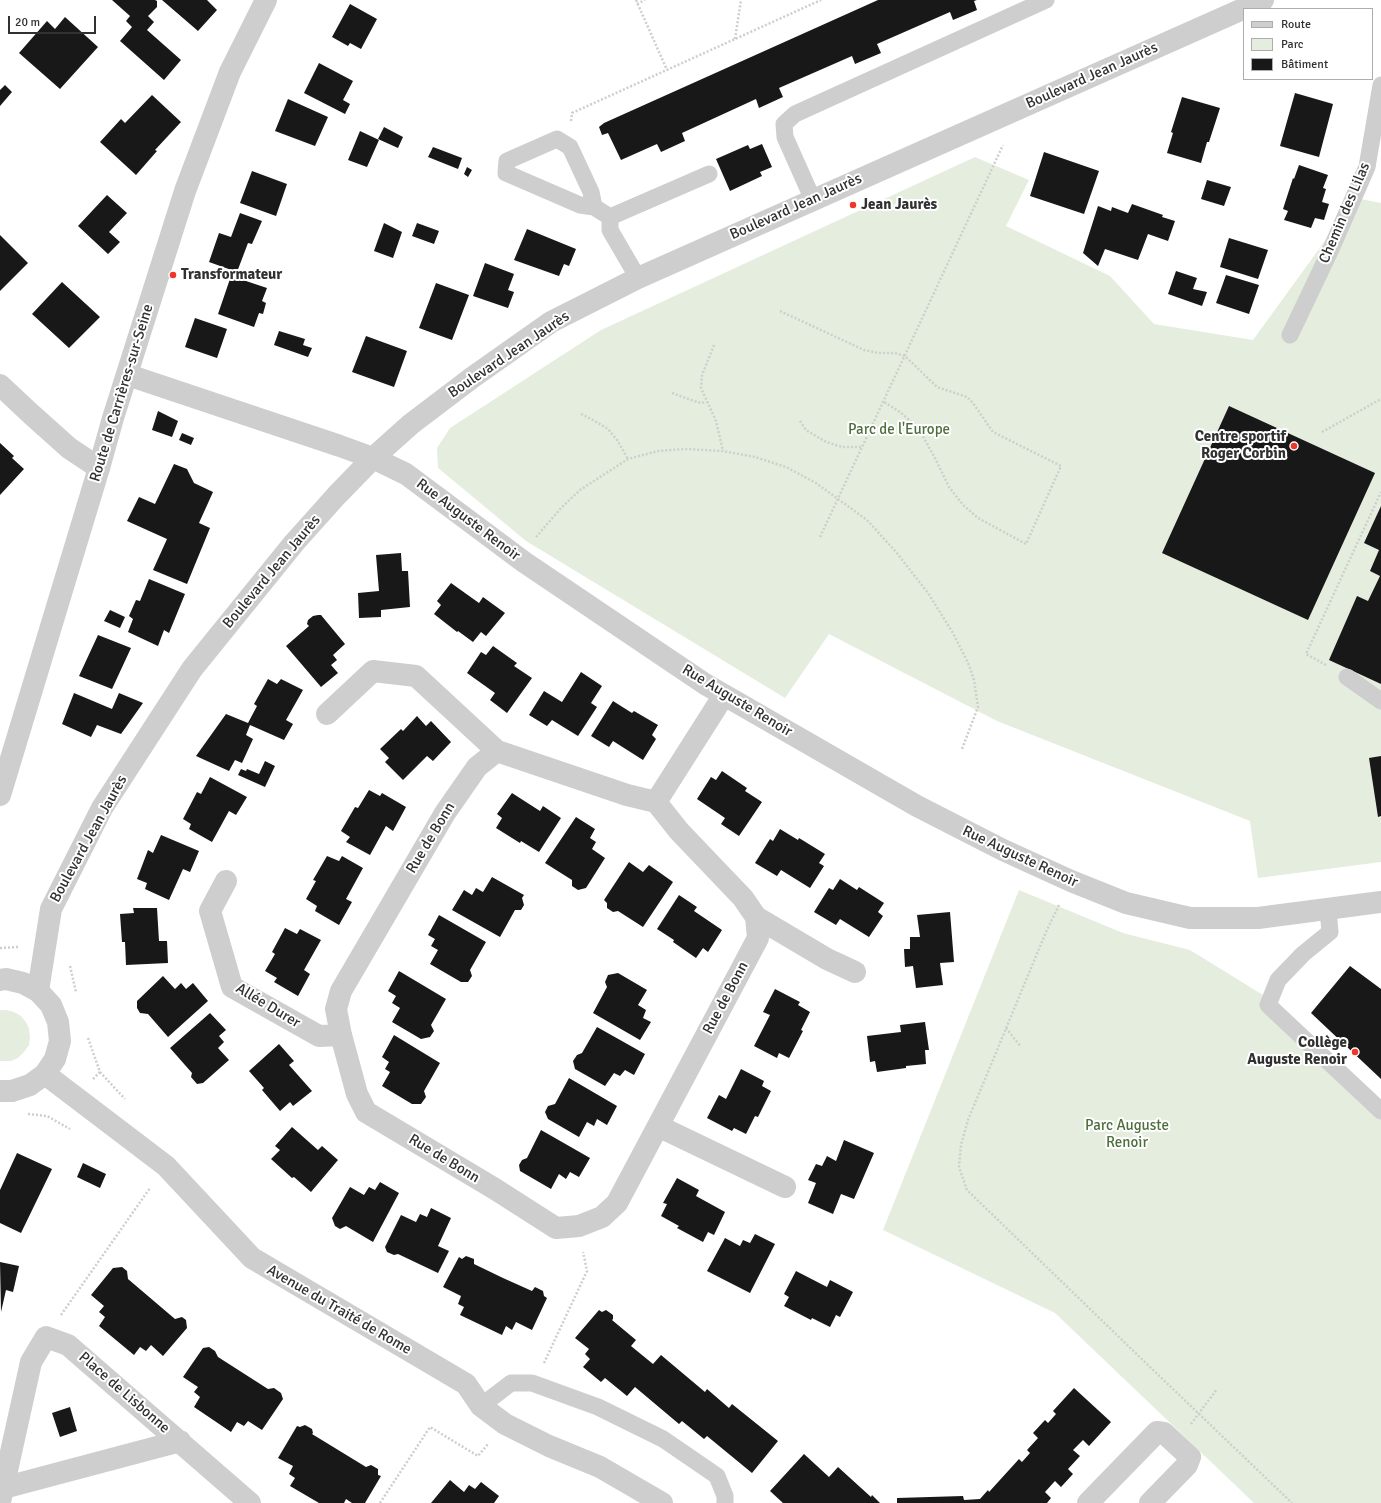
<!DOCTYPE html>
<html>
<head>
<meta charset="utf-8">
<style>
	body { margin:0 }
	#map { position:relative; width:1381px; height:1503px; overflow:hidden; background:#fff; font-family:Signika,sans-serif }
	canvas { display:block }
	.legend { position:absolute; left:1243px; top:8px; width:130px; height:72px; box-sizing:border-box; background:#fff; border:1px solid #adadad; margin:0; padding:5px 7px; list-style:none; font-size:12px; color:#313131 }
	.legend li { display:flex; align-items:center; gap:8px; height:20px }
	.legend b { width:20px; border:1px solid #adadad }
	.scale { position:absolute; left:8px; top:16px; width:88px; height:18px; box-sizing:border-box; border:2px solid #313131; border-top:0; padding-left:5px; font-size:12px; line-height:14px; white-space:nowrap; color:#313131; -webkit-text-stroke:3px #fff; paint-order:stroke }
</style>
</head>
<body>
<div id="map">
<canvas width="1381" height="1503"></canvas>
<ul class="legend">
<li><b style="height:5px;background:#cecece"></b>Route</li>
<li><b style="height:11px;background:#e5eede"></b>Parc</li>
<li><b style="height:11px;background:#181818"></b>Bâtiment</li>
</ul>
<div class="scale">20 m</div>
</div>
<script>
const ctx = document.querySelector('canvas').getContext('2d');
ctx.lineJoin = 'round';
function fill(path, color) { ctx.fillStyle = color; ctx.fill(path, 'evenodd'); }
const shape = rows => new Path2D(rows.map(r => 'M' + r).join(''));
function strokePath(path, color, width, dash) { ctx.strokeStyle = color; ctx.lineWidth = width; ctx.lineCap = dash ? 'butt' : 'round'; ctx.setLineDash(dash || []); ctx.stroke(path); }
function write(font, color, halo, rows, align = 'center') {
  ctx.font = font + ' Signika,sans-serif'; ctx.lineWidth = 4; ctx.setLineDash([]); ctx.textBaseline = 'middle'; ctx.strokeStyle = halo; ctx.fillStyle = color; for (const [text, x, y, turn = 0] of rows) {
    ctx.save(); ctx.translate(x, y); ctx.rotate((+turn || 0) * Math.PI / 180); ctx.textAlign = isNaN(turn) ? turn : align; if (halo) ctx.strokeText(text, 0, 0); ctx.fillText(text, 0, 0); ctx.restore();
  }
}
fill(shape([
	[975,157,1029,180,1006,226,1110,276,1154,324,1253,340,1356,198,1381,203,1381,862,1258,878,1250,821,997,721,829,634,785,698,526,541,438,468,437,448,450,428,601,330],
	[1019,890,1123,933,1190,950,1276,1003,1381,1101,1381,1503,1254,1503,1055,1313,883,1230],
	[0,1010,6,1010,14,1012,21,1016,26,1022,29,1029,30,1037,29,1045,24,1052,18,1058,11,1061,0,1061]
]), '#e5eede');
fill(shape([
	[112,0,155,0,157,1,157,7,148,16,154,22,147,30,181,60,164,80,120,41,132,27,126,21,130,16],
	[162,0,207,0,217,10,198,31],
	[878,0,977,0,974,1,977,10,953,20,950,12,877,44,881,53,855,64,852,56,779,88,783,97,759,108,756,99,682,133,685,141,661,152,657,144,621,160,608,133,602,135,599,127,604,123],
	[350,4,377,19,361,49,350,43,348,46,332,37],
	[65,17,98,47,60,89,19,53,47,21,55,29],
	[319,63,353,81,343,100,350,104,345,114,304,93],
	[5,85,12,92,0,106,0,90],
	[1295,93,1333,104,1319,157,1280,146],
	[152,95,181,122,155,150,157,151,136,175,100,142,121,119,125,123],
	[1182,97,1220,108,1209,142,1207,142,1201,163,1167,153,1173,133,1171,132],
	[288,99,328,117,315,146,275,131],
	[384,127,403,137,398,148,378,139],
	[360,131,379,140,367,167,348,160],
	[762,144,772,167,760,172,762,176,730,191,716,159,748,145,750,149],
	[433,147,462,158,458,169,428,157],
	[1044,152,1099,171,1084,214,1030,196],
	[1299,165,1328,175,1323,188,1326,189,1322,202,1329,204,1324,220,1315,218,1311,228,1284,220,1288,211,1283,209,1293,178,1294,179],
	[467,167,472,170,468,177,464,174],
	[252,171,287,184,276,216,240,203],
	[1207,180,1231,187,1224,206,1201,199],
	[107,195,127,213,109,232,120,242,108,254,78,226],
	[1132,204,1163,215,1162,217,1175,221,1168,241,1148,234,1138,260,1105,249,1098,266,1083,253,1098,206,1111,211,1112,207,1128,213],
	[240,213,262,221,252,244,248,243,237,272,209,262,219,233,231,237],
	[384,223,402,232,393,258,374,251],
	[417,223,439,231,434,244,412,236],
	[527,229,576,249,569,266,564,264,559,276,514,260],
	[0,235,28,263,0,291],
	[1229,238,1268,250,1258,279,1220,267],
	[485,263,514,274,508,290,514,292,508,308,473,296],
	[1176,271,1197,278,1193,289,1207,292,1202,306,1168,294],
	[1226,275,1259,285,1249,314,1216,303],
	[231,276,267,288,262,301,266,303,263,314,259,313,254,327,218,314],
	[62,282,100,317,69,348,32,314],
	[436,283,469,295,452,340,419,328],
	[195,318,227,329,217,358,185,347],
	[279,331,305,339,303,345,312,348,308,357,274,345],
	[366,336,407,351,394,387,352,372],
	[1229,406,1375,473,1308,620,1162,553],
	[158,411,178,421,172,437,152,430],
	[182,433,194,438,191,445,179,440],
	[0,443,14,456,12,458,24,469,0,495],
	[174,464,187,469,194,483,213,492,199,523,210,528,187,584,153,570,167,539,127,521,139,497,155,504],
	[1381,506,1381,684,1329,660,1357,596,1368,601,1380,576,1370,571,1379,550,1364,543],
	[401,553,402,571,408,571,410,607,381,610,381,617,359,618,358,593,379,591,376,555],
	[149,579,185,594,169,633,164,630,158,646,128,632,133,619,129,616,136,600,140,601],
	[451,583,479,603,483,597,505,613,486,636,481,632,473,642,458,631,457,632,434,614,441,605,437,601],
	[110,610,125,617,120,628,104,621],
	[318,615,321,615,345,644,333,655,337,660,331,665,338,673,321,687,286,646,309,626,307,624,308,620,313,616],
	[98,635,131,648,112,689,79,676],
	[493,646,517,663,514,666,532,678,507,713,490,700,495,693,467,673,481,652,486,655],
	[581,672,602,686,591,703,597,707,578,736,552,720,547,726,529,715,544,691,562,702],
	[268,679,277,684,281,679,303,690,286,720,293,724,284,740,250,725,246,735,253,739,242,763,235,760,229,771,196,756,226,714,248,723,257,706,254,704],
	[74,693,112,709,119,693,143,703,121,734,97,725,91,737,62,724],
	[613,701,632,713,634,711,658,725,652,735,656,739,643,760,613,741,609,747,591,736],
	[417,716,426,726,431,721,451,742,433,761,427,756,403,780,385,762,389,758,380,749,401,729,403,731],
	[1381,756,1381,816,1378,817,1369,758],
	[265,761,275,766,265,787,238,775,241,769,246,771,247,769,259,774],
	[722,771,747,788,745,791,762,802,739,836,721,824,725,818,697,799,711,777,716,780],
	[210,777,247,797,236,815,229,811,212,842,189,829,191,824,183,819,197,792,201,794],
	[369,790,380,796,382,793,406,807,393,831,386,826,370,855,346,842,350,837,341,831,355,807,358,808],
	[512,793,540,811,543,806,561,818,539,852,521,841,520,843,496,828,502,818,497,814],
	[576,817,595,829,590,838,596,842,592,849,605,858,586,888,578,890,572,886,572,880,545,863],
	[780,829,798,840,799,838,825,854,819,863,824,866,810,888,781,870,777,876,755,863,770,839,773,841],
	[161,835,199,851,190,872,183,869,169,900,145,889,147,883,137,879,148,850,153,853],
	[327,856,339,861,342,856,363,868,346,899,352,902,339,925,315,911,317,906,306,899,316,881,313,880],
	[629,862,643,872,649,865,673,882,643,927,618,911,613,912,607,908,607,903,604,900],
	[492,877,524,895,522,898,524,905,521,910,515,910,500,937,452,910,464,890,472,895,476,888,483,892],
	[840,879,857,890,859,887,884,903,878,912,883,916,869,937,840,919,836,925,814,912,829,888,833,890],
	[679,895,697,907,694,911,722,930,708,952,703,948,696,958,673,942,674,940,657,929],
	[133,908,157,908,159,941,167,941,168,963,126,965,125,942,122,942,120,914,134,913],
	[950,912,954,962,940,963,943,985,916,988,913,966,905,967,904,949,910,949,910,937,920,937,917,915],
	[439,915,486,942,470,970,472,976,468,982,461,982,430,964,438,950,431,946,435,939,428,935],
	[285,928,297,934,300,929,321,940,304,970,310,974,298,996,274,982,277,978,265,971,275,954,272,952],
	[1350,966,1381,989,1381,1079,1311,1013],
	[399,971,446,999,431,1025,434,1031,430,1037,421,1039,392,1022,400,1008,392,1003,396,996,388,991],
	[618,973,647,990,638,1005,646,1010,643,1018,651,1022,640,1040,593,1013,607,987,605,982,608,975],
	[163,976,175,989,181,983,186,989,193,983,208,1001,168,1037,148,1014,140,1013,137,1008,137,1001],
	[775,989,800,1002,798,1005,810,1012,801,1030,803,1031,789,1058,779,1053,777,1058,754,1046,770,1015,763,1012],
	[210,1013,226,1030,219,1036,224,1042,218,1048,229,1060,203,1083,197,1084,191,1077,192,1073,170,1048],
	[925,1022,929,1050,925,1050,926,1064,906,1066,906,1068,877,1072,875,1061,870,1062,867,1036,901,1032,900,1025],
	[597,1027,645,1054,634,1075,625,1070,620,1076,614,1073,605,1086,575,1069,573,1061,577,1055,582,1053],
	[394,1035,440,1063,424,1091,426,1097,421,1104,412,1104,382,1086,390,1072,385,1069,389,1062,382,1057],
	[279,1044,294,1061,289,1065,312,1091,293,1106,290,1102,280,1111,262,1090,264,1088,249,1071],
	[741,1069,764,1081,762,1086,771,1091,758,1117,755,1116,746,1134,734,1128,732,1131,707,1118,719,1095,726,1099],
	[569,1078,617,1106,607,1125,597,1119,594,1126,587,1122,579,1137,548,1119,545,1112,548,1106,555,1104],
	[292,1127,318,1150,322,1146,338,1160,311,1192,294,1177,292,1178,271,1159,280,1150,275,1146],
	[541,1130,590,1158,579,1177,570,1172,566,1179,559,1174,551,1189,520,1171,519,1165,522,1160,527,1158],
	[844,1140,874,1153,854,1199,841,1194,833,1214,808,1203,816,1183,808,1180,816,1164,822,1166,827,1156,836,1161],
	[17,1153,52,1169,21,1233,0,1223,0,1190],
	[83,1163,106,1174,100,1188,77,1177],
	[677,1178,699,1190,696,1196,725,1212,714,1235,708,1232,703,1242,677,1228,679,1226,661,1216,667,1204,663,1203],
	[380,1182,399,1193,373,1242,346,1226,340,1229,335,1226,332,1218,350,1187,364,1195,369,1187,375,1190],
	[431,1208,451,1218,438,1246,449,1251,438,1273,398,1254,394,1255,387,1252,385,1247,401,1215,416,1222,420,1214,427,1217],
	[755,1234,775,1244,750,1293,707,1271,725,1238,740,1246,743,1240,750,1243],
	[466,1256,474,1259,474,1264,503,1278,532,1291,535,1287,543,1291,544,1296,547,1298,532,1330,516,1322,512,1330,506,1326,502,1335,460,1315,464,1307,458,1304,461,1296,443,1287,459,1257,462,1259],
	[0,1262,19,1266,13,1292,6,1290,1,1312],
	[122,1267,127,1271,128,1279,175,1319,182,1317,186,1320,187,1328,163,1356,151,1345,146,1351,140,1347,134,1355,99,1326,105,1317,99,1312,104,1306,91,1295,113,1268],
	[796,1271,827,1287,830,1280,853,1292,840,1317,836,1315,830,1327,812,1318,811,1320,784,1306,789,1297,784,1294],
	[599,1310,602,1312,606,1310,613,1315,613,1319,612,1320,636,1340,631,1346,653,1364,661,1355,705,1392,707,1389,729,1408,732,1404,778,1441,752,1473,707,1436,704,1439,682,1421,679,1424,635,1387,627,1396,605,1378,601,1382,583,1367,590,1359,585,1354,589,1349,575,1338],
	[209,1347,215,1351,218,1357,268,1389,274,1388,281,1393,283,1399,262,1430,248,1421,244,1426,237,1422,231,1432,194,1407,200,1397,194,1392,198,1387,183,1377,203,1348],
	[1074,1388,1111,1422,1089,1446,1083,1440,1073,1450,1080,1456,1068,1469,1073,1474,1061,1487,1055,1481,1045,1492,1051,1498,1047,1503,897,1503,897,1498,963,1496,964,1500,980,1499,988,1490,989,1492,1019,1459,1022,1462,1030,1453,1027,1450,1038,1438,1033,1433,1045,1420,1048,1423,1056,1414,1053,1411],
	[70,1407,77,1431,60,1437,52,1413],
	[305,1425,312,1429,313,1433,312,1434,366,1467,371,1465,378,1469,378,1475,381,1476,365,1503,352,1503,346,1499,344,1503,319,1503,290,1486,295,1478,289,1474,293,1466,278,1458,297,1426,300,1427],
	[804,1454,829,1477,838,1467,871,1497,872,1495,880,1503,783,1503,770,1491],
	[450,1480,464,1492,469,1485,475,1489,481,1482,499,1496,494,1503,431,1503]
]), '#181818');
strokePath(shape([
	[636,0,667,70],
	[637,4,645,0],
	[735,39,741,0],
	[571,121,572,113,821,0],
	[780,311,864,350,879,353,895,353,905,356,937,387,967,397,973,403,993,432,1061,466,1026,544,978,518,963,505,949,487,936,460,924,438,914,424,900,412,884,402],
	[714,345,702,375,701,388,716,421,723,451],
	[672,393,694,401,701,403,706,402],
	[581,414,593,420,608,429,617,440,628,459],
	[800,421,806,430,826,442,842,447,863,447],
	[1322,432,1381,399],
	[536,537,561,508,580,490,628,459,658,451,685,449,723,451,755,457,786,467,816,483,867,520,896,552,928,593,953,633,969,665,974,680,978,707,962,749],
	[820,537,1003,145],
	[1326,665,1306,654,1381,492],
	[1059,905,1046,932,968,1120,961,1145,959,1167,967,1190,1150,1367,1292,1503],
	[0,948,18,947],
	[70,966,76,992],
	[1006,1028,1021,1047],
	[88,1038,100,1072,125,1099],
	[93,1079,100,1072],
	[28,1114,47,1116,70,1129],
	[61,1315,150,1188],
	[544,1363,587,1271,583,1252],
	[1191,1424,1217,1389],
	[380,1503,430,1427,478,1456,488,1444]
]), '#cecece', 2.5, [2, 2]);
strokePath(shape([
	[813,200,785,137,784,124,795,114,1046,0],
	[594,207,591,192,570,147,557,139,507,161,506,173,580,205,594,207,610,217],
	[638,278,610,230,610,217,709,174],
	[1290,335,1331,249,1367,167,1381,85],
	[1347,677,1381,701],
	[1328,910,1330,932,1303,954,1278,980,1268,1005,1381,1111],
	[481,1406,511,1383,532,1383,598,1407,663,1439,717,1476,725,1496,725,1503]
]), '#cecece', 17);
strokePath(shape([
	[128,375,340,446,373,458,406,474,524,562,705,684,917,806,1003,850,1071,881,1126,903,1190,918,1258,918,1381,902],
	[0,385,31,414,69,448,99,468],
	[327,714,373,671,416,676,497,751],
	[497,751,627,795,656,802,679,831,743,898,756,917,758,938,617,1203,602,1217,579,1226,556,1228,495,1189,366,1112,357,1094,341,1035,336,1009,341,991,445,813,477,767,497,751],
	[656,802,724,695],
	[226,881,210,911,232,987,319,1036,341,1035],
	[756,917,827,959,855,972],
	[38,991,51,909,102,808,192,669,294,543,337,495,373,458,411,424,473,377,551,322,638,278,1263,0],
	[45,1074,166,1166,252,1258,466,1384,481,1406,505,1424,549,1446,600,1467,662,1503],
	[658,1126,785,1187],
	[3,1488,180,1441],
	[0,1502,31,1362,46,1337,68,1345,250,1503],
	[1088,1503,1157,1432,1164,1433,1190,1457,1187,1465,1150,1503]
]), '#cecece', 22);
strokePath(shape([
	[0,795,99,468,113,418,185,191,230,72,266,0],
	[0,980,6,979,23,983,38,991,51,1005,58,1022,60,1041,55,1059,45,1074,30,1085,12,1091,0,1091]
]), '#cecece', 22);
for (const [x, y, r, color] of [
	[853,205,4,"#ef362b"],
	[173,275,4,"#ef362b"],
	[1294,446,4,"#ef362b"],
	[1355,1052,4,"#ef362b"]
]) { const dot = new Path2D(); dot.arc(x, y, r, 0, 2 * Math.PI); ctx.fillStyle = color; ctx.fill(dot); strokePath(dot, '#fff', 1.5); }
write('15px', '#313131', '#fff', [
	["Boulevard Jean Jaurès",1092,76,-24],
	["Boulevard Jean Jaurès",796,207,-24],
	["Chemin des Lilas",1345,213,-67],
	["Boulevard Jean Jaurès",509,355,-34],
	["Route de Carrières-sur-Seine",122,393,-73],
	["Rue Auguste Renoir",468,520,37],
	["Boulevard Jean Jaurès",272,572,-50],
	["Rue Auguste Renoir",737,701,31],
	["Rue de Bonn",431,838,-59],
	["Boulevard Jean Jaurès",89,839,-61],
	["Rue Auguste Renoir",1020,857,25],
	["Rue de Bonn",726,998,-62],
	["Allée Durer",268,1006,31],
	["Rue de Bonn",444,1159,31],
	["Avenue du Traité de Rome",339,1310,30],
	["Place de Lisbonne",124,1393,41]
]);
write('bold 15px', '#313131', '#fff', [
	["Jean Jaurès",861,205],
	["Transformateur",181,275],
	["Centre sportif",1286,437,"right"],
	["Roger Corbin",1286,454,"right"],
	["Collège",1347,1043,"right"],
	["Auguste Renoir",1347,1060,"right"]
], 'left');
write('15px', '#4d6f3b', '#fff', [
	["Parc de l'Europe",899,430],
	["Parc Auguste",1127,1126],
	["Renoir",1127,1143]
]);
</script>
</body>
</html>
